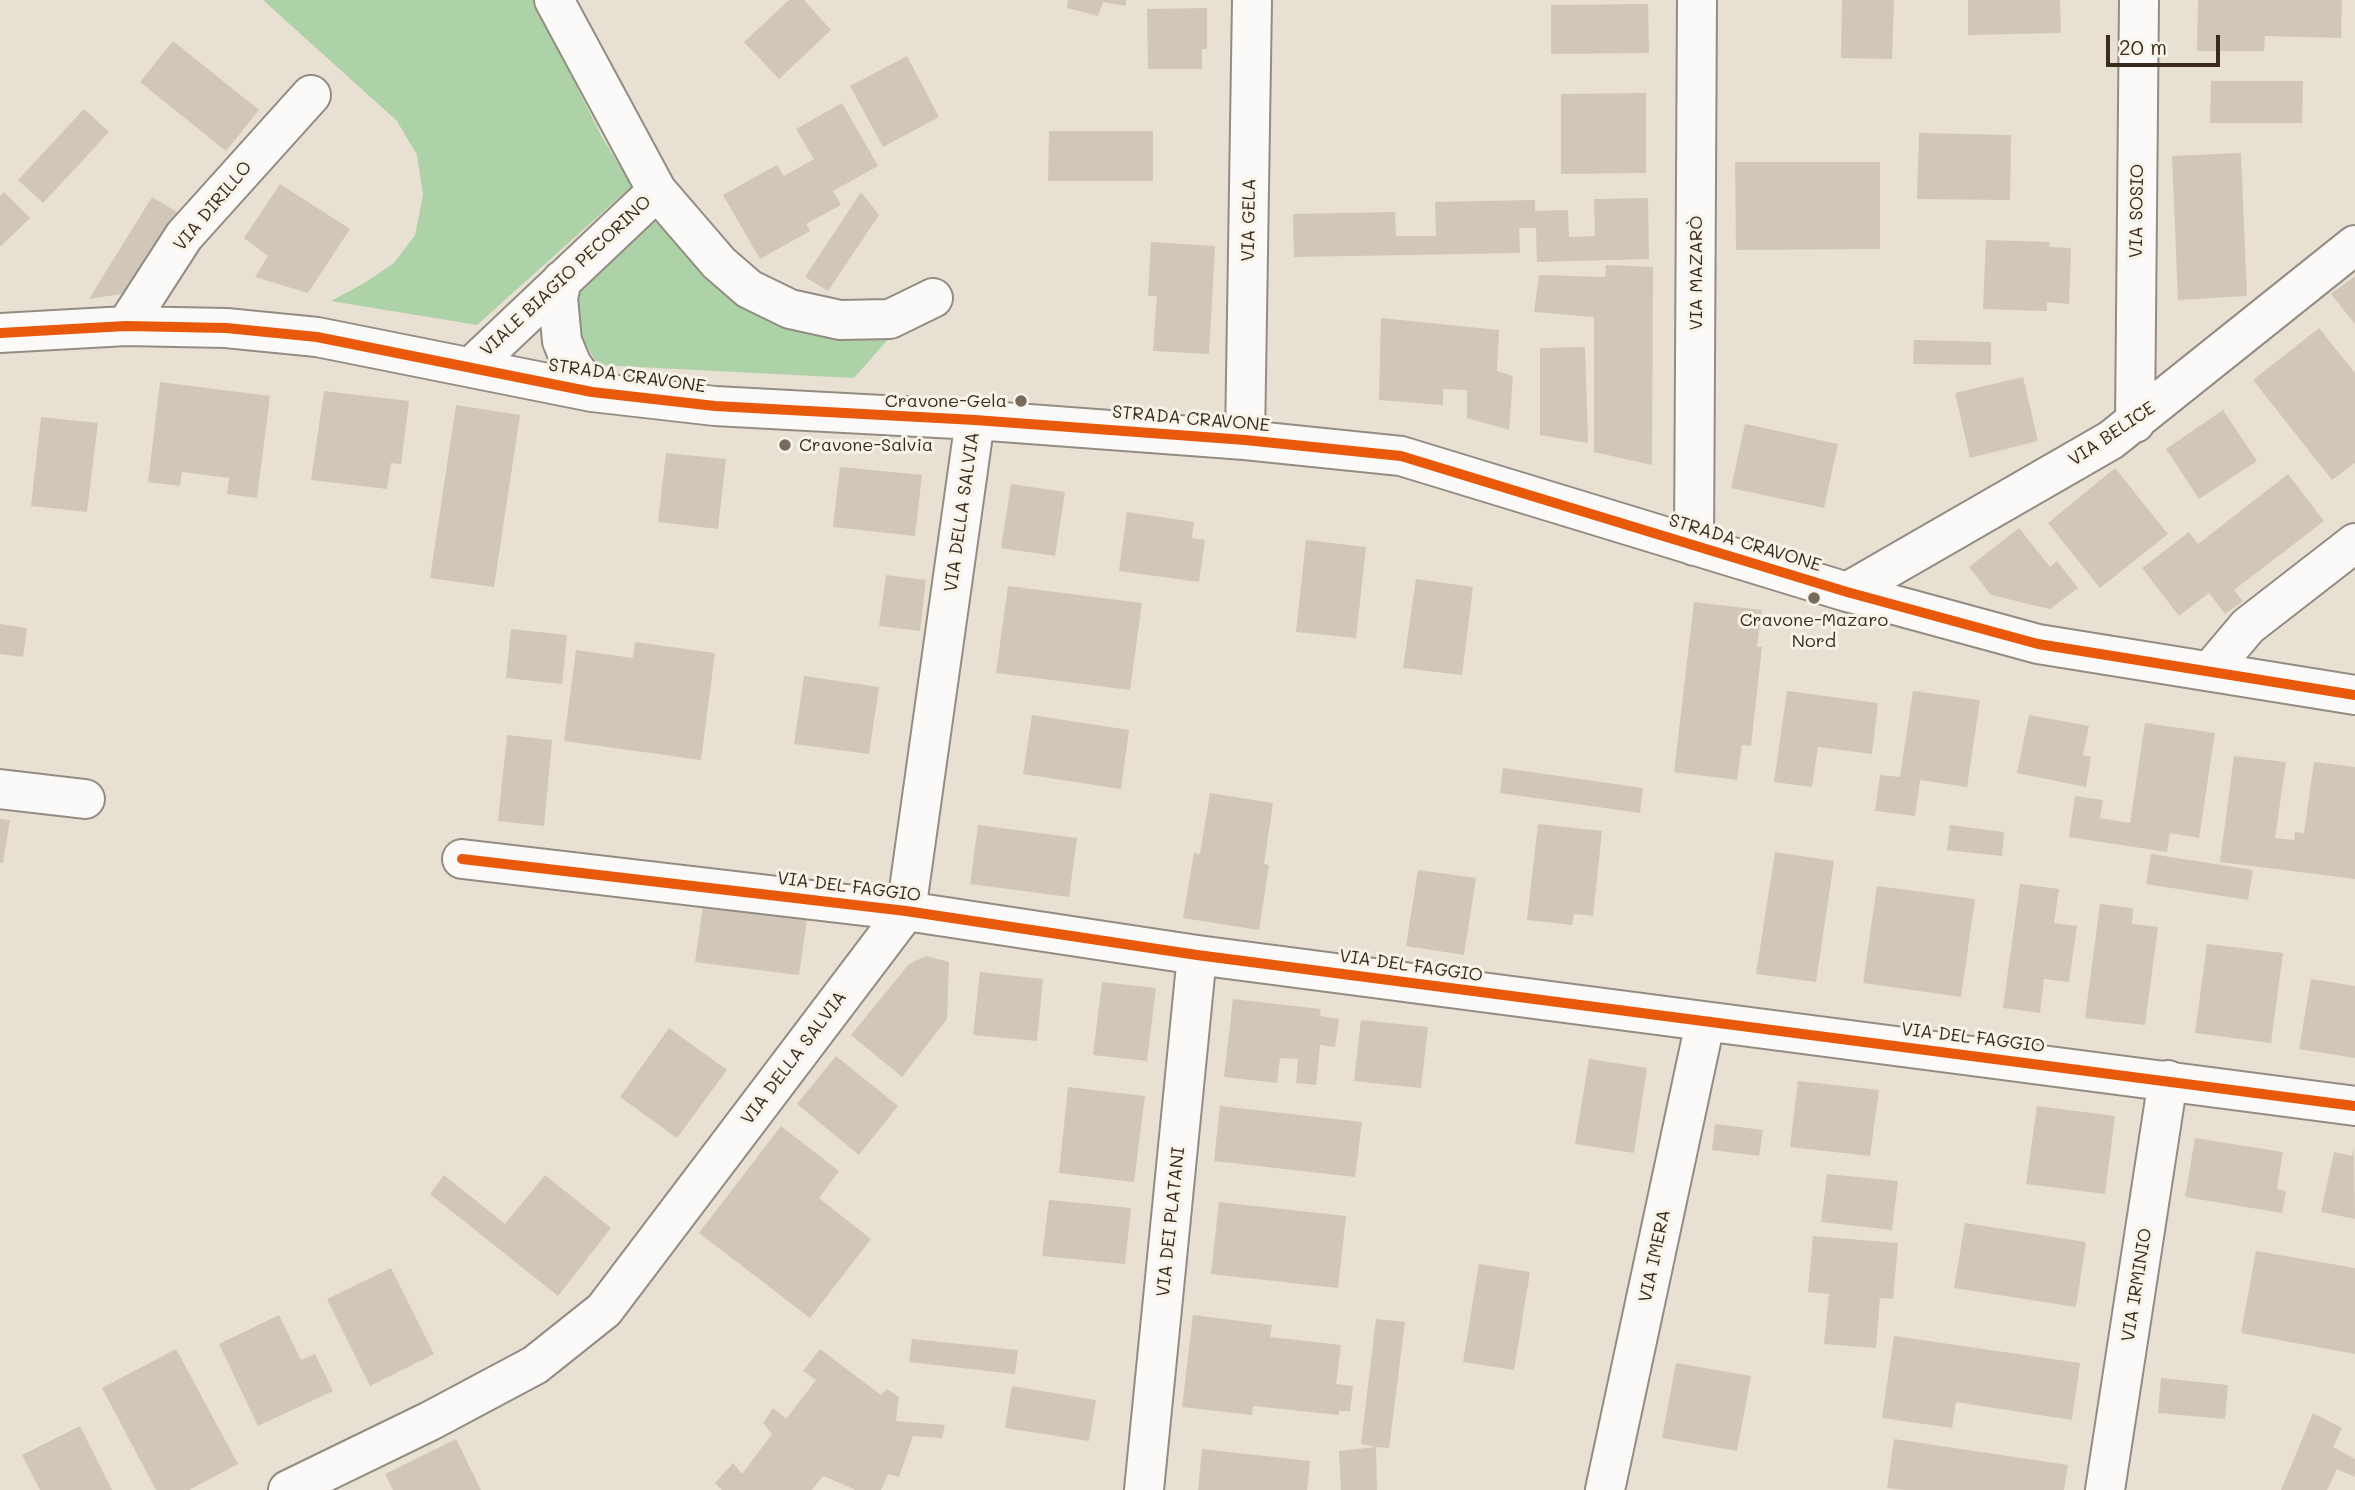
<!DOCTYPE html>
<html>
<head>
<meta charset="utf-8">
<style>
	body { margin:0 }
	#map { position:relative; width:2355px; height:1490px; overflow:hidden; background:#e8e0d2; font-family:Mali,sans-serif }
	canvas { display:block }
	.scale { position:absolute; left:2106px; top:35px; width:114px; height:32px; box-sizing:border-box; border:4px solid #3b2a1e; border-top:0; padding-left:9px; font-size:21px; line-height:24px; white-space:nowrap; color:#3b2a1e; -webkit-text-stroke:5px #f7f3e8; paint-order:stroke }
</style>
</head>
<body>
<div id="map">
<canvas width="2355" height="1490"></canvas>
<div class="scale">20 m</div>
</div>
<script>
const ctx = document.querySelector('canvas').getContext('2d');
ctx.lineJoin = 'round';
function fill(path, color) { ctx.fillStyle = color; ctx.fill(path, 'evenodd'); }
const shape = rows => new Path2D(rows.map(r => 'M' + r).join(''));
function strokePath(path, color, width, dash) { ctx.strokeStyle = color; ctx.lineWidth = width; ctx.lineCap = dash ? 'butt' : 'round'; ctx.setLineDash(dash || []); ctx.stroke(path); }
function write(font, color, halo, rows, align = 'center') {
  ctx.font = font + ' Mali,sans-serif'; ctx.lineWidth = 6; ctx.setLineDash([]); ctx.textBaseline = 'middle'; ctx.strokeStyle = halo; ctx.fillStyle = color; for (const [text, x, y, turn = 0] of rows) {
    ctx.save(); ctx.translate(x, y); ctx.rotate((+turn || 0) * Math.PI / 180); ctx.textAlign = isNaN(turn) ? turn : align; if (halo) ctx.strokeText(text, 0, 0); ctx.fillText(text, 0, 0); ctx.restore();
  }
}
fill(shape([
	[263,0,533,0,602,137,632,186,477,325,331,301,366,282,394,263,415,235,423,195,417,155,397,121],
	[653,213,683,253,710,283,779,324,839,339,891,336,854,378,598,365,578,332,574,285]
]), '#aed2a7');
fill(shape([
	[789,0,804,0,831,30,779,79,744,42],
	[1068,0,1126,0,1126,6,1103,2,1098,16,1067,8],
	[1842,0,1894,0,1892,59,1841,58],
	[1968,0,2060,0,2061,33,1968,35],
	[2198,0,2342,0,2341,38,2265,36,2264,51,2197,51],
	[1648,4,1649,53,1551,54,1551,5],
	[1207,8,1207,49,1202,49,1202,69,1148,69,1147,9],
	[173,41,259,110,226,151,140,82],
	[907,56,939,117,883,147,850,86],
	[2211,81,2303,81,2302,123,2210,123],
	[1646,93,1646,173,1561,174,1561,94],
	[842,103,878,166,833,191,841,205,806,224,810,231,760,259,723,195,777,165,784,176,814,159,796,129],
	[84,109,109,132,43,203,18,180],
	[1049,131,1153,131,1153,181,1048,181],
	[1919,133,2011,135,2010,200,1917,199],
	[2241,153,2247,296,2178,300,2172,156],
	[1735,162,1880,162,1880,249,1736,250],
	[280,184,350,229,308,293,255,277,268,256,244,238],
	[4,192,30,218,0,247,0,196],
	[861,192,879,215,828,291,805,277],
	[152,197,177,212,127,293,89,299],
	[1648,198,1649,259,1537,262,1536,228,1519,228,1520,253,1294,257,1293,214,1395,212,1396,236,1436,236,1435,202,1535,200,1535,211,1568,210,1569,237,1595,236,1594,199],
	[1986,240,2050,242,2049,247,2071,248,2069,304,2047,302,2047,311,1983,309],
	[1151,242,1215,246,1209,354,1153,351,1157,296,1148,296],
	[1606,265,1653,267,1652,465,1594,452,1594,317,1534,312,1539,275,1605,277],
	[2355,276,2355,324,2331,294],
	[1381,318,1499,330,1497,371,1513,376,1509,430,1467,418,1467,390,1443,389,1443,405,1379,400],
	[2319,328,2355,373,2355,463,2332,480,2253,380],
	[1914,340,1991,342,1991,365,1913,364],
	[1585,347,1588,443,1540,435,1540,348],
	[2023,377,2038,441,1970,458,1955,393],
	[160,382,270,396,257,498,227,494,229,478,182,472,180,486,148,482],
	[324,391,409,401,401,464,391,463,387,489,311,480],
	[456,405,520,415,494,587,430,578],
	[2223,410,2257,461,2199,499,2166,449],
	[41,417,98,423,87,512,31,506],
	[1745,424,1838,444,1824,508,1731,488],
	[666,453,726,459,718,529,658,522],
	[840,467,922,475,915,536,833,527],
	[2115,468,2168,534,2100,588,2048,523],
	[2288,474,2324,521,2234,590,2243,601,2225,614,2209,593,2179,616,2142,568,2189,532,2198,544],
	[1011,484,1065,492,1055,556,1001,548],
	[1127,512,1194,522,1192,538,1205,540,1199,582,1119,571],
	[2019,528,2050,567,2057,561,2078,588,2050,609,1991,595,1969,567],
	[1306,540,1366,547,1356,638,1296,632],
	[886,575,926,580,920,631,879,626],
	[1416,579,1473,587,1462,675,1403,668],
	[1008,586,1142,603,1130,690,996,673],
	[1694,602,1762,610,1757,647,1762,647,1751,746,1742,745,1737,780,1674,772],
	[0,624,27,628,23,657,0,654],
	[511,629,567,635,562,684,506,678],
	[635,642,715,653,701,760,564,741,576,650,633,658],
	[804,676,879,687,869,754,794,744],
	[1787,691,1878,703,1872,754,1818,747,1812,787,1774,782],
	[1913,691,1980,700,1967,787,1920,780,1915,816,1875,811,1880,775,1900,777],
	[1032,715,1129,730,1121,789,1023,774],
	[2029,715,2089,726,2083,755,2091,757,2086,787,2017,773],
	[2145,723,2215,733,2199,838,2170,833,2167,852,2069,837,2075,796,2103,800,2100,818,2130,823],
	[507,735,552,740,544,826,498,821],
	[2234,756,2286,762,2275,838,2294,840,2295,832,2304,833,2314,762,2355,767,2355,879,2220,862],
	[1503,768,1643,788,1640,813,1500,793],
	[1210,793,1273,803,1264,864,1269,865,1259,930,1183,918,1194,853,1200,854],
	[0,819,10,820,3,863,0,863],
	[1538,824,1602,831,1593,916,1574,914,1572,925,1527,920],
	[978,825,1077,838,1069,897,970,884],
	[1950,825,2004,832,2002,856,1947,850],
	[1775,852,1834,861,1816,982,1756,974],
	[2151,854,2253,870,2248,900,2146,884],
	[1418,870,1476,878,1464,955,1406,946],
	[2020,884,2059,889,2054,923,2077,926,2069,982,2044,979,2040,1013,2003,1008],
	[1877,886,1975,899,1961,997,1863,983],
	[2100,904,2133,908,2132,924,2158,927,2145,1025,2085,1018],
	[703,906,807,920,799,975,695,962],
	[2207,944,2283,953,2271,1043,2195,1033],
	[926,956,949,962,947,1019,902,1077,851,1035,909,964],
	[980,972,1043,979,1037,1041,973,1035],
	[2311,979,2355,986,2355,1058,2299,1049],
	[1102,982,1156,988,1147,1061,1093,1055],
	[1233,999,1321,1009,1320,1016,1339,1019,1335,1047,1320,1045,1316,1085,1296,1083,1298,1059,1280,1058,1277,1083,1224,1077],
	[1361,1020,1428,1027,1421,1088,1354,1081],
	[669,1028,727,1070,677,1138,620,1097],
	[836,1056,898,1106,859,1155,797,1104],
	[1589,1059,1647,1068,1634,1153,1575,1144],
	[1798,1081,1879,1090,1870,1156,1790,1147],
	[1068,1087,1145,1096,1134,1182,1059,1173],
	[1220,1106,1362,1122,1355,1177,1214,1161],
	[2037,1106,2115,1116,2105,1194,2026,1184],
	[1715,1124,1763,1130,1759,1156,1712,1150],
	[781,1126,839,1171,819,1198,871,1239,810,1318,699,1233],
	[2195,1138,2283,1152,2277,1189,2286,1191,2282,1213,2185,1197],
	[2354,1148,2355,1219,2321,1212,2334,1152,2352,1156],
	[1827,1174,1898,1181,1892,1230,1821,1222],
	[444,1175,505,1224,545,1175,611,1228,558,1296,430,1194],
	[1049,1200,1131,1208,1125,1264,1042,1256],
	[1219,1202,1346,1216,1338,1288,1211,1274],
	[1965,1223,2086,1242,2076,1307,1954,1288],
	[1813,1236,1898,1243,1893,1299,1880,1298,1876,1348,1824,1344,1829,1294,1808,1292],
	[2256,1251,2355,1268,2355,1354,2241,1333],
	[1479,1264,1530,1272,1514,1370,1463,1362],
	[391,1268,434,1354,370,1386,327,1299],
	[279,1315,301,1360,315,1354,333,1391,258,1426,219,1344],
	[1193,1315,1272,1325,1270,1337,1341,1345,1336,1384,1353,1386,1350,1411,1339,1411,1339,1415,1253,1406,1252,1415,1182,1407],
	[1376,1319,1405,1322,1389,1448,1376,1447,1377,1490,1341,1490,1339,1451,1376,1447,1361,1444],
	[1894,1336,2080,1363,2072,1420,1956,1402,1952,1428,1882,1418],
	[912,1339,1018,1350,1015,1374,909,1362],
	[176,1349,238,1464,189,1490,156,1490,102,1388],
	[820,1349,881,1395,887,1389,899,1397,896,1421,945,1425,942,1438,913,1436,899,1477,888,1474,881,1490,856,1490,823,1476,812,1490,722,1490,715,1483,733,1463,742,1474,772,1434,763,1423,773,1408,786,1419,816,1380,803,1371],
	[1676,1363,1751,1376,1737,1451,1662,1438],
	[2161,1378,2228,1385,2225,1419,2158,1413],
	[1012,1386,1096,1400,1089,1441,1005,1428],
	[2313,1413,2342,1428,2333,1447,2355,1459,2355,1477,2337,1469,2327,1490,2281,1490],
	[80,1426,112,1490,40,1490,22,1455],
	[456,1439,481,1490,393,1490,385,1474],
	[1894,1439,2068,1465,2064,1490,1904,1490,1887,1488],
	[1202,1449,1310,1461,1307,1490,1198,1490]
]), '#d2c6b8');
const minor = shape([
	[657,191,719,263,749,289,790,309,840,320,890,319,933,298],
	[562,280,558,298,562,341,572,365,592,392],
	[126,326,184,236,311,95],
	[0,333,126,326,226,328,317,337,592,392,715,406,975,420,1245,440,1401,456,1847,592,2038,644,2355,695],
	[471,367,657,191,554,0],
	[2135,423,2139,0],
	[1245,440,1252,0],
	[1694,546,1697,0],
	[1847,592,2111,440,2355,245],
	[2210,671,2248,626,2355,543],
	[0,789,85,799],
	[462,859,906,911,1197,955,2355,1106],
	[288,1490,430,1421,535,1365,604,1310,906,911,975,420],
	[1144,1490,1197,955],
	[1605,1490,1705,1023],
	[2105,1490,2168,1080]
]);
strokePath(minor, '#928c83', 42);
strokePath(minor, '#fcfaf8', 38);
strokePath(shape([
	[0,333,126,326,226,328,317,337,592,392,715,406,975,420,1245,440,1401,456,1847,592,2038,644,2355,695],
	[462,859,906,911,1197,955,2355,1106]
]), '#e8590c', 10);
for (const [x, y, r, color] of [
	[1021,401,7,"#786a5d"],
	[785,445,7,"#786a5d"],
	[1814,598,7,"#786a5d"]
]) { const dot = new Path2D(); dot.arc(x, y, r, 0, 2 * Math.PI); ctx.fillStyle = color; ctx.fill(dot); strokePath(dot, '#f7f3e8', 2.5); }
write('18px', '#3b2a1e', '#f7f3e8', [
	["VIA DIRILLO",213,206,-50],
	["VIA SOSIO",2137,211,-89],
	["VIA GELA",1249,220,-89],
	["VIA MAZARÒ",1696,273,-90],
	["VIALE BIAGIO PECORINO",566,276,-43],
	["STRADA CRAVONE",627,376,8],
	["STRADA CRAVONE",1191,419,5],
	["VIA BELICE",2112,434,-34],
	["VIA DELLA SALVIA",962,512,-82],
	["STRADA CRAVONE",1745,543,17],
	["VIA DEL FAGGIO",849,887,7],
	["VIA DEL FAGGIO",1411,966,8],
	["VIA DEL FAGGIO",1973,1038,7],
	["VIA DELLA SALVIA",794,1058,-53],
	["VIA DEI PLATANI",1171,1222,-84],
	["VIA IMERA",1655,1256,-78],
	["VIA IRMINIO",2137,1285,-81]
]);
write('18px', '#3b2a1e', '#f7f3e8', [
	["Cravone-Gela",1007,401],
	["Cravone-Salvia",799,445,"left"],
	["Cravone-Mazaro",1814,620,"center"],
	["Nord",1814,641,"center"]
], 'right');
</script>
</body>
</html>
